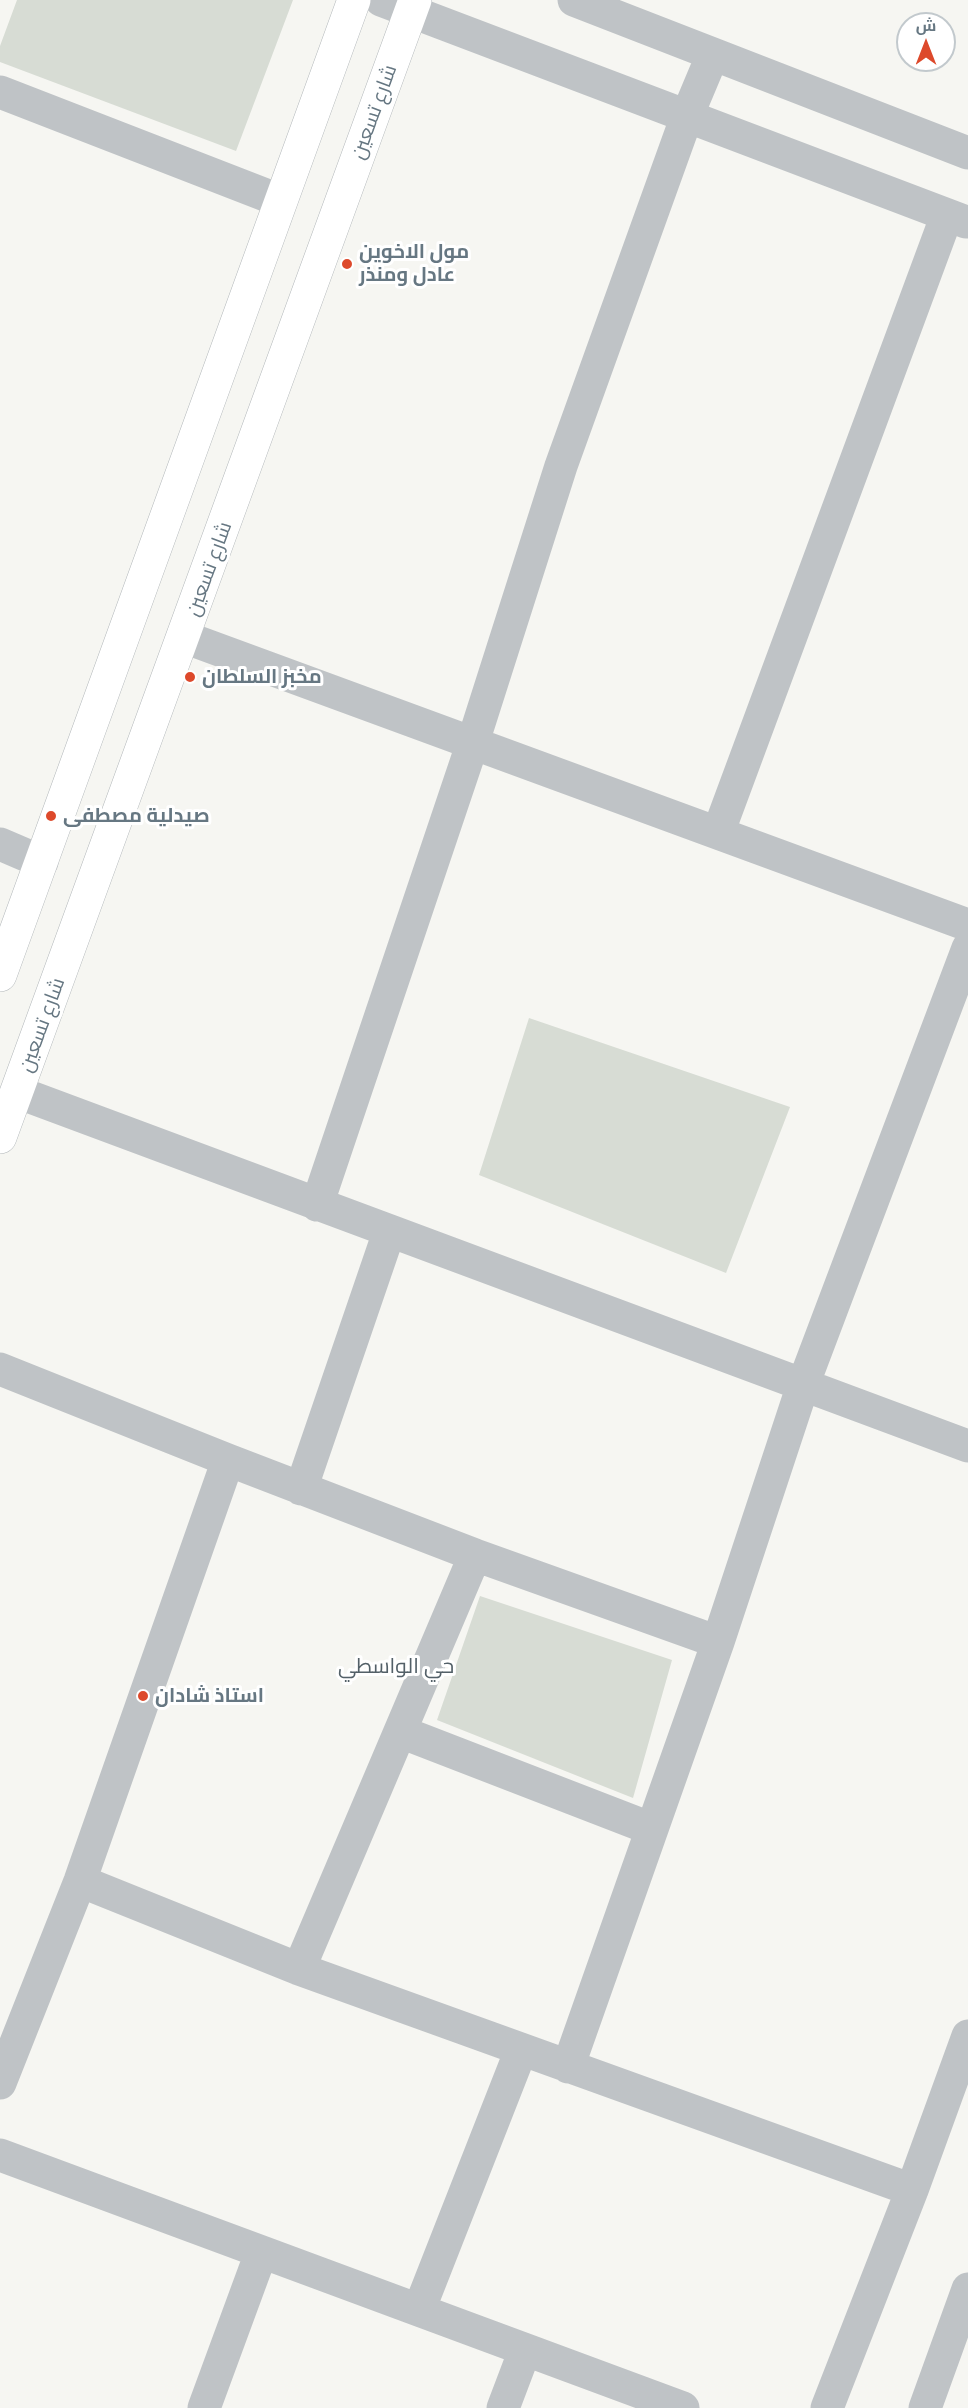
<!DOCTYPE html>
<html>
<head>
<meta charset="utf-8">
<style>
	body { margin:0 }
	#map { position:relative; width:968px; height:2408px; overflow:hidden; background:#f6f6f2; font-family:"Public Sans",Cairo,sans-serif }
	canvas { display:block }
	.north { position:absolute; left:896px; top:12px; width:60px; height:60px; box-sizing:border-box; background:#fff; border:2px solid #c2c9cd; border-radius:50%; rotate:0deg; font-size:16px; font-weight:700; line-height:24px; text-align:center; color:#667782 }
	.north::after { content:''; display:block; margin:auto; width:21px; height:27px; background:#dd492b; clip-path:polygon(50% 0,100% 100%,50% 72%,0 100%) }
</style>
</head>
<body>
<div id="map">
<canvas width="968" height="2408"></canvas>
<div class="north">ش</div>
</div>
<script>
const ctx = document.querySelector('canvas').getContext('2d');
ctx.lineJoin = 'round';
function fill(path, color) { ctx.fillStyle = color; ctx.fill(path, 'evenodd'); }
const shape = rows => new Path2D(rows.map(r => 'M' + r).join(''));
function strokePath(path, color, width, dash) { ctx.strokeStyle = color; ctx.lineWidth = width; ctx.lineCap = dash ? 'butt' : 'round'; ctx.setLineDash(dash || []); ctx.stroke(path); }
function write(font, color, halo, rows, align = 'center') {
  ctx.font = font + ' "Public Sans",Cairo,sans-serif'; ctx.lineWidth = 6; ctx.setLineDash([]); ctx.textBaseline = 'middle'; ctx.strokeStyle = halo; ctx.fillStyle = color; for (const [text, x, y, turn = 0] of rows) {
    ctx.save(); ctx.translate(x, y); ctx.rotate((+turn || 0) * Math.PI / 180); ctx.textAlign = isNaN(turn) ? turn : align; if (halo) ctx.strokeText(text, 0, 0); ctx.fillText(text, 0, 0); ctx.restore();
  }
}
fill(shape([
	[17,0,293,0,236,151,0,62,0,46],
	[529,1018,790,1107,726,1273,479,1175],
	[480,1596,672,1660,633,1798,437,1720]
]), '#d7dcd4');
const major = shape([
	[0,975,354,0],
	[0,1137,415,0]
]);
strokePath(major, '#b2b7ba', 34);
strokePath(shape([
	[381,0,966,222],
	[574,0,968,153],
	[0,92,281,201],
	[184,637,968,925],
	[718,833,947,215],
	[0,844,42,862],
	[17,1092,968,1446],
	[317,1205,473,742,561,466,687,116,713,54],
	[0,1369,228,1460,475,1555,718,1642],
	[301,1489,389,1232],
	[401,1732,652,1829],
	[80,1881,299,1969,912,2190],
	[299,1969,475,1555],
	[568,2067,718,1642,803,1385,968,948],
	[0,2083,80,1881,228,1460],
	[0,2155,683,2408],
	[419,2310,521,2050],
	[204,2408,261,2253],
	[503,2408,525,2350],
	[827,2408,912,2190,968,2036],
	[925,2408,968,2289]
]), '#bfc3c6', 33);
strokePath(major, '#fff', 33);
for (const [x, y, r, color] of [
	[347,264,6,"#dd492b"],
	[190,677,6,"#dd492b"],
	[51,816,6,"#dd492b"],
	[143,1696,6,"#dd492b"]
]) { const dot = new Path2D(); dot.arc(x, y, r, 0, 2 * Math.PI); ctx.fillStyle = color; ctx.fill(dot); strokePath(dot, '#fff', 2); }
write('20px', '#667782', '#fff', [
	["شارع تسعين",374,112,-70],
	["شارع تسعين",209,569,-70],
	["شارع تسعين",42,1025,-70]
]);
write('bold 20px', '#667782', '#fff', [
	["مول الاخوين",359,252],
	["عادل ومنذر",359,275],
	["مخبز السلطان",202,677],
	["صيدلية مصطفى",63,816],
	["استاذ شادان",155,1696]
], 'left');
write('21px', '#536068', '#fff', [
	["حي الواسطي",396,1667]
]);
</script>
</body>
</html>
